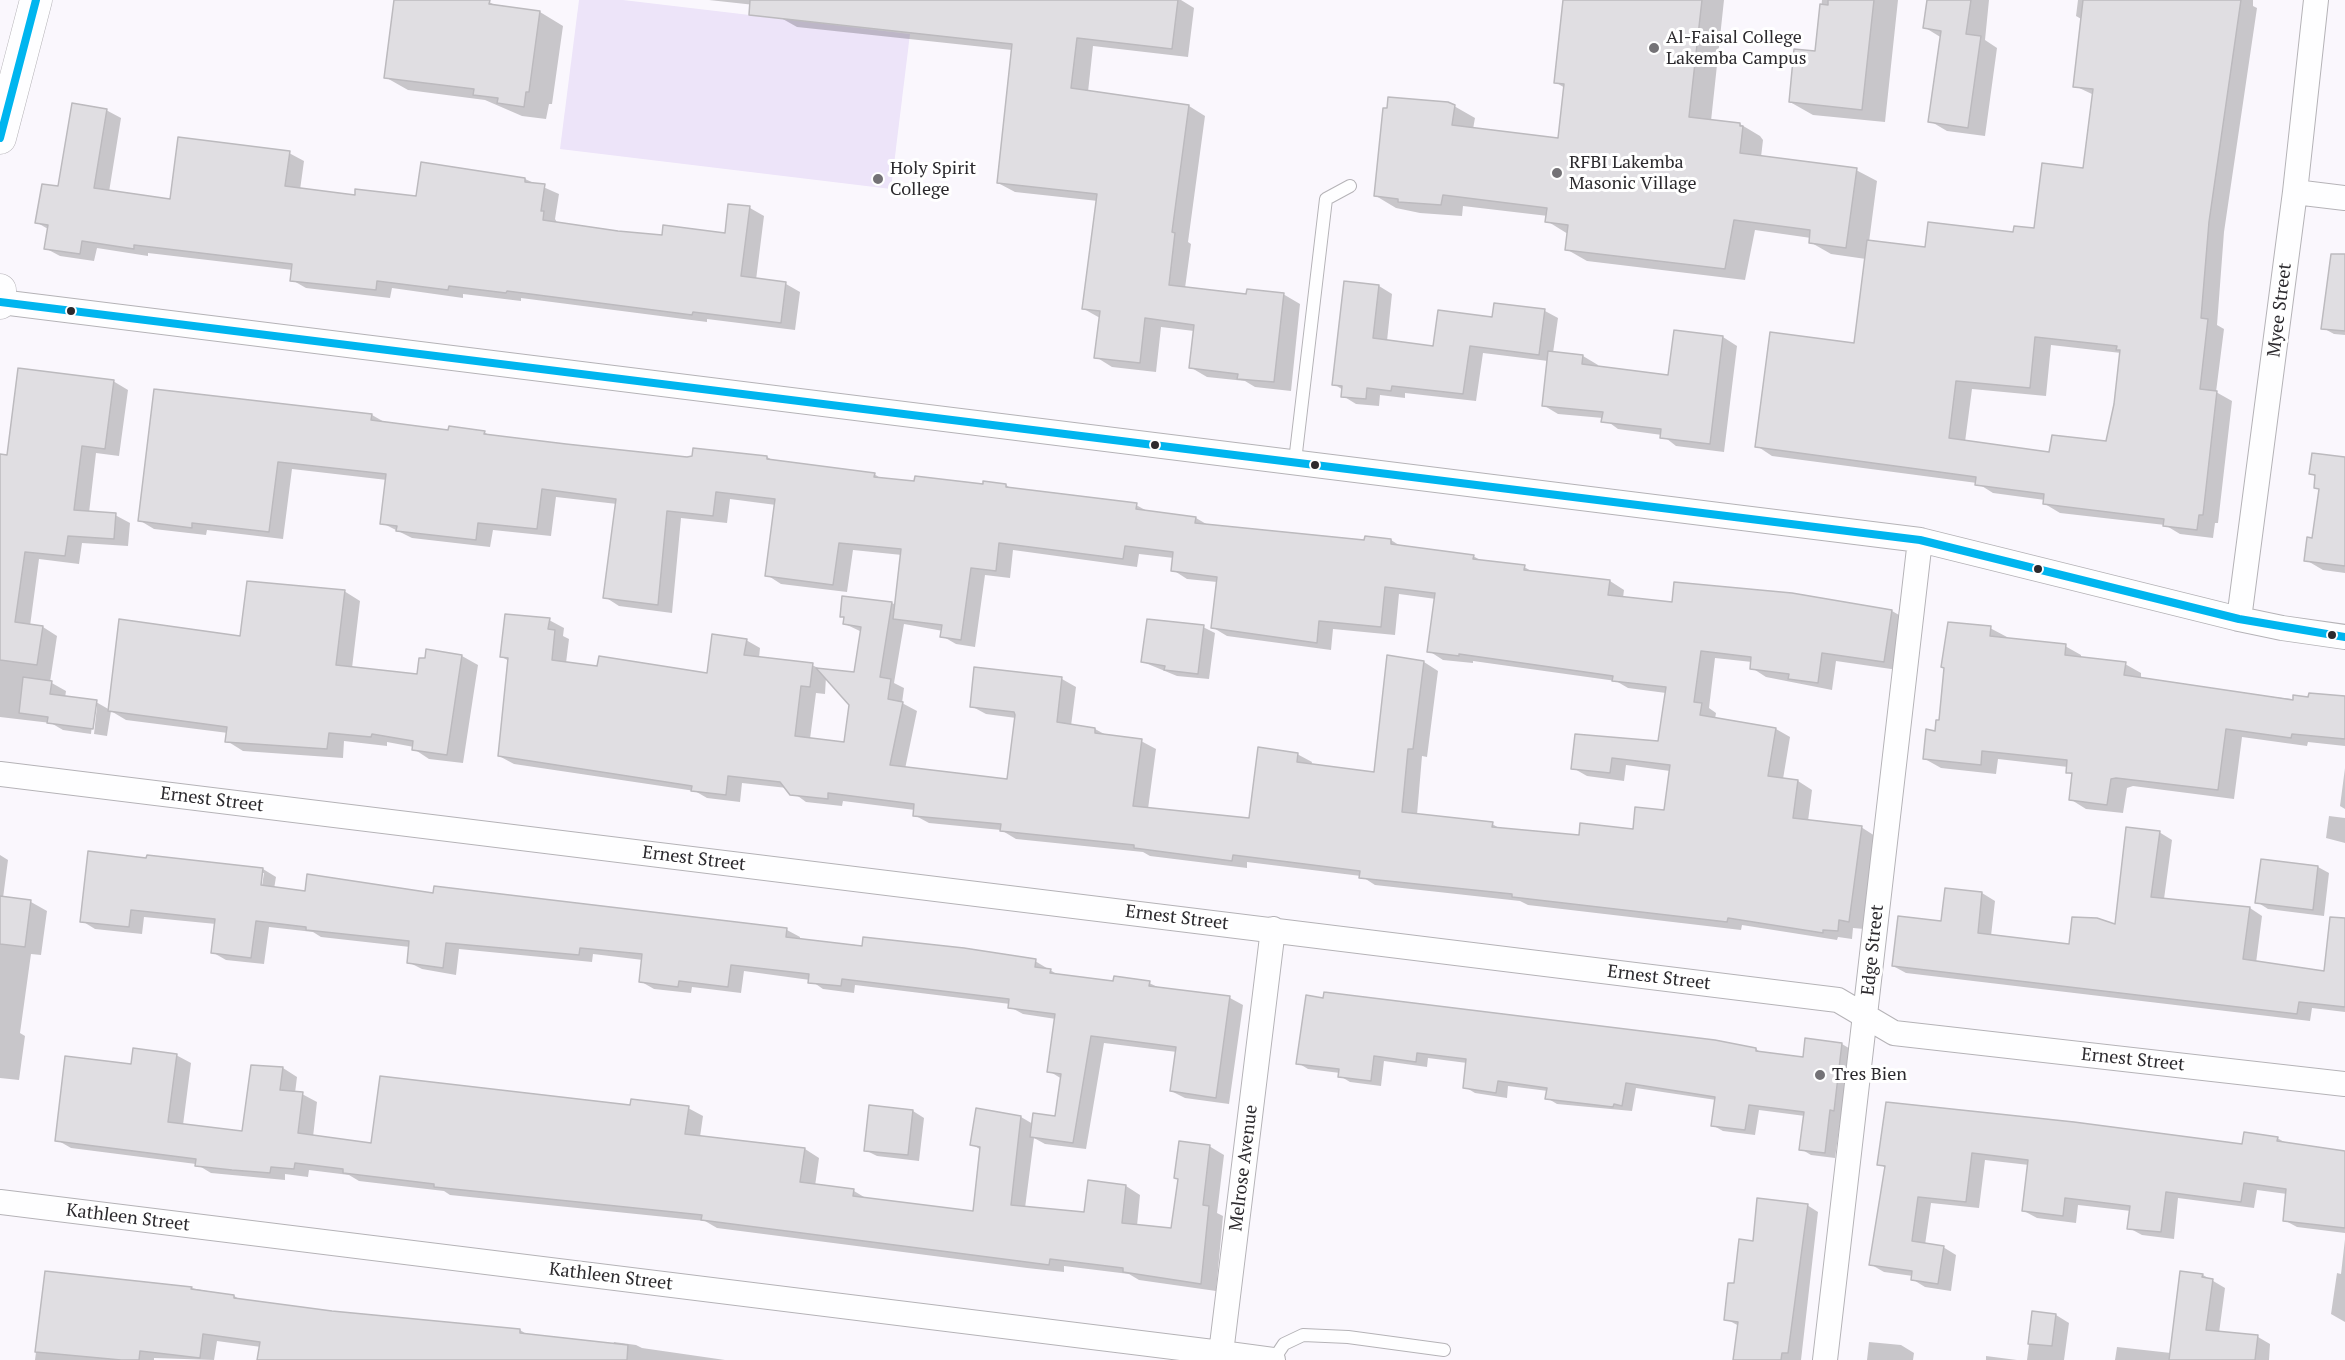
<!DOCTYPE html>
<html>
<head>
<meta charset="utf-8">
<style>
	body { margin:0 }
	canvas { display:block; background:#faf7fd }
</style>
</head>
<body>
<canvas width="2345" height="1360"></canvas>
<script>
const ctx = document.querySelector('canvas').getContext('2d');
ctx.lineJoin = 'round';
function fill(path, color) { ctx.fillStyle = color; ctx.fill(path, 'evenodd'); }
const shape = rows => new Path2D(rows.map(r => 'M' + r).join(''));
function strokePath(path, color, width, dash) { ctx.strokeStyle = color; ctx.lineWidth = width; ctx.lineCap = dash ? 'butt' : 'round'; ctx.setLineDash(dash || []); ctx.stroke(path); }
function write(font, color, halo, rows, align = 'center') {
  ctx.font = font + ' "PT Serif",serif'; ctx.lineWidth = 6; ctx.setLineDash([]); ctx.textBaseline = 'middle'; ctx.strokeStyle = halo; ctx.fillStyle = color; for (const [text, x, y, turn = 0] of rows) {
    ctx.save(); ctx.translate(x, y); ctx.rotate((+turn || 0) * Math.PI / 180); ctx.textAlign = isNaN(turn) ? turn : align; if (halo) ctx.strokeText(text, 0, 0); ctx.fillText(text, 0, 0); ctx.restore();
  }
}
fill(shape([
	[579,0,623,0,910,34,891,189,560,149]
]), '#ede4f9');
fill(shape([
	[396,0,489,2,499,7,540,12,563,26,552,104,549,104,546,119,522,116,485,100,408,90,385,77],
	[709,0,1181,0,1194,8,1188,57,1093,46,1088,92,1189,106,1205,116,1188,242,1191,244,1185,288,1248,296,1283,294,1300,304,1291,391,1255,387,1245,381,1207,377,1190,367,1194,331,1161,327,1156,372,1112,367,1096,357,1100,318,1084,309,1098,201,1015,192,998,183,1012,50,797,27,781,18,782,8],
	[1564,0,1724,0,1711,121,1740,124,1760,136,1763,140,1761,157,1856,170,1877,181,1869,242,1927,249,2036,230,2085,169,2094,95,2075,86,2083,20,2076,16,2078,0,2253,0,2253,6,2257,8,2224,232,2217,325,2224,329,2216,392,2232,401,2218,523,2215,523,2213,538,2180,534,2165,525,2060,513,2045,504,2045,500,1993,493,1977,483,1772,456,1757,446,1856,345,1866,259,1831,254,1810,242,1811,238,1755,230,1745,280,1587,261,1566,249,1568,234,1547,221,1548,216,1463,206,1462,216,1420,213,1396,208,1376,196,1454,106,1475,118,1473,129,1559,140,1565,88,1555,82],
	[2051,345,2121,353,2116,405,2108,443,2051,454,1965,442,1972,389,2046,396],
	[1822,0,1898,0,1885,122,1813,115,1790,102,1817,53],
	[1928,0,1989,0,1985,40,1997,48,1985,136,1947,131,1930,121,1942,38,1924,27],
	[106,110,121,118,109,192,171,201,289,153,304,161,300,190,356,197,417,198,525,179,559,194,555,219,558,224,663,237,726,235,730,205,750,208,764,216,756,280,786,284,800,292,795,330,707,319,707,322,521,298,521,301,463,294,463,298,392,288,390,298,306,288,292,280,293,270,148,253,148,256,97,248,94,261,60,256,45,248,48,229,36,222],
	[2345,265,2345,335,2334,334,2323,328],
	[1379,286,1392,294,1387,341,1434,347,1493,318,1545,311,1558,318,1553,353,1583,356,1598,365,1597,368,1670,377,1723,337,1737,346,1724,452,1676,446,1662,435,1618,429,1603,418,1558,414,1543,405,1548,361,1483,353,1476,401,1405,393,1405,398,1380,395,1379,406,1356,404,1343,396,1343,390,1334,384],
	[113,381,128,390,119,456,96,453,89,513,115,515,130,523,128,546,82,543,79,564,39,559,30,626,43,627,57,636,50,682,66,691,65,698,96,702,110,710,242,637,344,591,360,601,352,668,418,676,427,651,462,656,478,665,463,763,429,759,414,749,414,747,387,742,387,746,344,741,343,758,243,751,227,741,228,733,126,720,111,711,107,736,94,734,97,706,94,706,91,734,63,730,51,723,0,717,0,456,8,457],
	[372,415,386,423,450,432,484,432,492,437,687,458,767,457,774,461,874,474,882,479,1006,485,1013,490,1136,505,1149,512,1196,518,1208,525,1365,542,1391,540,1402,547,1473,556,1484,562,1524,567,1535,573,1610,581,1624,590,1623,598,1673,604,1892,611,1906,619,1898,670,1836,661,1832,690,1766,677,1752,668,1752,662,1715,658,1709,708,1716,713,1715,719,1776,729,1790,737,1783,779,1798,781,1812,790,1808,821,1861,827,1875,836,1864,929,1853,928,1852,939,1838,937,1837,940,1742,925,1741,930,1528,905,1520,901,1375,885,1361,876,1247,862,1247,868,1150,856,1143,852,1016,839,1001,830,929,823,914,815,915,810,843,801,842,806,806,802,787,788,742,783,740,802,707,798,695,791,514,764,499,756,509,661,502,657,549,620,564,628,563,636,569,639,566,663,598,668,708,674,746,640,760,648,759,658,812,665,822,670,855,674,862,632,845,624,845,618,842,616,892,603,896,605,902,555,853,550,847,592,781,584,767,575,776,505,730,499,727,523,681,518,672,613,619,606,605,597,617,504,556,497,551,536,493,530,490,547,412,538,382,523,387,480,292,469,283,539,207,530,206,535,154,529,139,520],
	[1013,550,1137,567,1139,554,1174,558,1173,570,1187,579,1217,582,1212,627,1227,636,1331,650,1333,629,1395,635,1399,594,1436,599,1429,651,1443,660,1473,663,1473,661,1616,681,1628,688,1666,693,1660,743,1573,768,1587,776,1624,781,1626,765,1670,771,1666,812,1634,831,1580,837,1501,829,1492,824,1417,815,1422,756,1427,757,1438,671,1424,662,1375,773,1311,766,1312,762,1297,754,1250,819,1148,809,1156,749,1141,741,1108,736,1095,729,1071,726,1076,687,1062,679,971,706,986,714,1016,718,1009,780,905,769,917,711,902,703,904,688,894,683,904,624,943,631,942,636,956,644,975,647,985,575,1010,578],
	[826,677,851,704,846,743,810,739,816,693,825,694],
	[2345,458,2345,573,2323,570,2306,560,2313,539,2320,490,2315,487,2317,477,2311,474],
	[1203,627,1215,633,1209,679,1177,676,1143,662],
	[1990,628,2007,637,2006,639,2065,646,2081,655,2081,658,2125,664,2141,673,2141,678,2178,683,2186,687,2345,705,2345,746,2308,742,2307,746,2242,737,2234,799,2133,786,2127,788,2123,813,2086,809,2070,799,2073,775,2067,772,2068,767,1998,759,1996,774,1941,768,1925,759,1940,722],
	[2345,768,2345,809,2340,806],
	[2329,816,2345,818,2345,843,2326,838],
	[2159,832,2172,840,2164,899,2250,908,2262,916,2256,963,2325,973,2345,956,2345,1012,2312,1008,2310,1021,1906,973,1893,966,1982,893,1995,901,1991,936,2070,945,2116,926],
	[0,855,8,860,3,898,31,902,47,911,41,955,31,954,20,1033,25,1036,19,1080,0,1078],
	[2318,867,2329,873,2324,916,2268,909,2257,902],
	[263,869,276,877,274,889,307,892,434,895,787,930,800,937,800,940,1035,961,1060,976,1114,983,1149,983,1160,988,1230,998,1243,1005,1229,1104,1185,1098,1171,1091,1177,1052,1104,1043,1086,1149,1045,1144,1034,1138,1025,1208,1085,1214,1126,1186,1140,1195,1137,1226,1173,1230,1209,1146,1224,1155,1217,1213,1223,1216,1216,1291,1139,1280,1129,1274,1064,1266,1064,1272,1027,1268,717,1228,705,1221,450,1195,444,1191,359,1181,349,1175,309,1170,308,1177,285,1174,285,1180,211,1173,196,1164,71,1148,57,1140,132,1065,176,1055,191,1063,183,1125,244,1132,283,1068,297,1077,295,1093,302,1094,317,1102,313,1137,373,1145,632,1107,688,1108,703,1116,700,1137,805,1149,819,1158,815,1186,854,1191,869,1200,974,1212,981,1150,972,1144,1021,1117,1033,1124,1056,1118,1062,1079,1049,1071,1056,1019,1023,1014,1010,1007,1010,1004,855,985,854,993,823,989,810,980,744,971,741,993,692,987,691,993,654,989,640,981,643,960,593,954,592,962,459,949,456,975,422,969,408,962,410,947,321,937,313,932,269,927,264,964,226,960,212,952,216,924,144,917,142,934,95,929,82,921],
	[261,873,264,873,261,893,258,893],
	[1307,997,1756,1049,1763,1054,1804,1059,1842,1044,1852,1050,1844,1116,1841,1115,1835,1158,1811,1155,1801,1149,1805,1116,1759,1110,1755,1135,1723,1131,1712,1125,1716,1100,1636,1088,1632,1111,1557,1104,1547,1098,1548,1091,1508,1086,1507,1098,1475,1093,1465,1087,1467,1063,1428,1058,1427,1067,1384,1061,1381,1086,1350,1082,1340,1076,1340,1073,1308,1069,1298,1063],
	[1887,1104,2243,1146,2277,1138,2288,1144,2345,1152,2345,1233,2297,1227,2284,1220,2287,1194,2257,1190,2254,1208,2178,1198,2174,1239,2142,1235,2129,1228,2131,1211,2078,1205,2076,1223,2037,1218,2024,1211,2029,1165,1985,1160,1979,1208,1931,1203,1925,1245,1943,1247,1956,1255,1951,1291,1925,1287,1912,1279,1913,1276,1884,1272,1870,1264,1886,1168,1879,1164],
	[913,1111,924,1118,919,1161,877,1156,865,1150],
	[1807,1205,1818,1212,1801,1360,1735,1360,1739,1326,1726,1319,1735,1285,1754,1242],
	[2345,1239,2345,1322,2331,1314,2337,1273,2341,1274],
	[46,1273,191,1288,234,1296,241,1300,332,1312,520,1330,528,1335,613,1345,614,1342,636,1345,642,1348,725,1360,259,1360,261,1347,217,1341,214,1360,154,1358,154,1360,35,1360],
	[2182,1273,2203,1275,2225,1288,2219,1333,2258,1337,2270,1344,2269,1360,2115,1360,2117,1347,2171,1353],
	[2033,1313,2056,1315,2069,1323,2064,1360,2027,1360],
	[1869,1342,1901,1345,1914,1353,1913,1360,1867,1360],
	[1986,1356,2017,1360,1986,1360]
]), '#0003');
const building = shape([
	[394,0,490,0,489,4,540,11,529,92,526,92,524,107,497,103,498,98,473,95,474,89,384,78,394,0],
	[750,0,1178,0,1172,49,1077,38,1071,88,1189,105,1172,232,1175,233,1169,285,1246,294,1247,289,1284,293,1274,382,1237,379,1238,374,1189,368,1194,325,1145,318,1140,363,1094,358,1100,311,1082,309,1097,194,997,183,1012,44,749,15,750,0],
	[1563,0,1702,0,1689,117,1740,123,1740,126,1743,126,1740,153,1857,168,1846,248,1809,243,1810,230,1734,220,1725,269,1565,250,1568,225,1545,222,1547,208,1443,195,1441,205,1398,202,1398,199,1374,196,1383,108,1387,108,1388,97,1448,102,1455,105,1452,125,1558,138,1564,84,1554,83,1563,0],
	[1828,0,1874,0,1862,110,1789,102,1794,49,1815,51,1820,4,1828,5,1828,0],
	[1927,0,1971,0,1966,34,1981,36,1968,128,1928,122,1941,31,1923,28,1927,0],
	[2083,0,2241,0,2209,222,2201,318,2208,319,2200,389,2217,391,2203,515,2199,515,2197,530,2163,526,2164,519,2043,504,2044,494,1975,485,1976,477,1755,447,1770,332,1854,343,1867,240,1925,247,1928,222,2013,232,2014,226,2034,228,2042,163,2083,168,2093,89,2073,87,2083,0],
	[2035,337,2117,346,2116,350,2120,350,2114,404,2106,441,2052,435,2049,452,1949,438,1956,381,2030,388,2035,337],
	[72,103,107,109,94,188,170,199,178,137,290,151,285,186,355,195,355,189,416,196,421,162,525,178,525,182,545,184,541,211,544,211,543,220,618,231,662,235,663,225,725,233,728,204,750,206,741,276,786,282,781,323,693,312,692,315,507,291,506,293,449,286,448,290,377,281,376,290,290,281,292,264,134,245,134,249,82,241,80,254,44,249,48,225,35,223,42,184,58,186,72,103],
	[2331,254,2345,254,2345,331,2321,329,2331,254],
	[1344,281,1379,285,1373,338,1433,346,1438,310,1492,317,1494,303,1545,309,1539,355,1470,346,1463,394,1392,386,1391,391,1367,388,1366,399,1341,397,1342,386,1332,385,1344,281],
	[1674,330,1723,336,1710,444,1660,438,1661,429,1601,422,1603,412,1542,406,1548,351,1583,355,1582,364,1668,375,1674,330],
	[18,368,114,380,105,449,82,446,74,510,116,513,114,539,68,536,65,556,25,552,15,622,43,626,37,665,0,660,0,454,7,455,18,368],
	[154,389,372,414,371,420,448,430,449,426,485,431,484,434,566,444,687,457,692,456,693,448,767,456,767,459,875,473,874,477,914,481,915,476,983,484,983,481,1006,484,1006,487,1137,503,1136,509,1196,517,1195,523,1364,540,1365,536,1391,539,1391,544,1474,555,1473,559,1525,565,1524,570,1610,580,1608,595,1672,602,1674,582,1792,593,1892,610,1884,662,1822,653,1818,683,1788,679,1789,674,1750,669,1751,657,1701,651,1694,702,1702,703,1700,715,1776,728,1768,776,1798,780,1793,818,1862,826,1849,922,1839,920,1838,931,1823,930,1823,933,1728,918,1727,922,1512,897,1512,894,1359,878,1360,871,1233,855,1232,861,1134,848,1134,845,1000,831,1001,824,913,816,914,804,828,793,828,799,790,795,780,782,728,776,726,795,691,791,692,786,498,756,508,658,500,657,505,614,550,618,548,629,555,630,552,660,597,666,599,656,707,673,712,634,747,639,744,655,813,663,810,687,801,686,795,736,844,742,849,705,816,668,854,672,861,627,843,624,844,617,840,617,842,596,892,602,880,677,891,679,888,699,903,702,890,765,1007,779,1015,715,1014,712,970,707,974,667,1062,677,1057,722,1095,728,1095,733,1142,739,1133,806,1249,818,1258,747,1298,753,1297,762,1374,772,1387,655,1424,661,1413,749,1408,749,1402,812,1493,822,1492,827,1579,835,1580,823,1633,829,1635,807,1664,810,1670,765,1612,758,1610,773,1571,769,1575,734,1658,741,1666,687,1612,681,1613,676,1459,654,1459,656,1427,652,1435,593,1433,593,1385,587,1381,627,1319,621,1317,643,1211,628,1217,577,1171,571,1173,552,1125,546,1123,559,999,543,996,571,971,568,961,640,940,637,942,625,893,619,901,549,839,543,833,585,765,576,775,499,716,492,713,516,667,511,658,605,603,598,616,499,542,489,537,529,478,523,476,540,396,531,397,526,380,524,386,474,278,462,269,532,192,523,192,528,138,521,154,389],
	[2312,453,2345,457,2345,566,2304,561,2307,537,2312,538,2319,489,2314,488,2315,475,2309,474,2312,453],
	[247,581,345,590,336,665,417,674,419,658,425,658,426,649,462,655,447,755,412,750,413,741,372,734,371,737,329,733,327,749,225,742,227,727,108,711,119,619,240,636,247,581],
	[1147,619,1204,625,1198,674,1164,670,1165,666,1141,662,1147,619],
	[1948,622,1991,626,1990,636,2066,644,2065,655,2126,662,2124,675,2293,700,2293,695,2308,697,2309,693,2345,696,2345,739,2292,734,2291,738,2226,729,2218,790,2116,778,2111,779,2107,805,2069,800,2072,773,2066,773,2067,760,1982,751,1981,765,1923,759,1926,729,1935,731,1936,720,1939,720,1944,668,1941,667,1948,622],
	[23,677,52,681,50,694,97,700,93,729,47,723,48,717,19,713,23,677],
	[2126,827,2160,831,2151,897,2250,907,2243,959,2324,971,2330,917,2345,918,2345,1007,2299,1002,2297,1014,1892,966,1898,916,1941,921,1945,888,1982,892,1978,933,2069,944,2072,917,2097,918,2115,924,2126,827],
	[88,851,146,858,147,855,263,868,261,885,305,891,307,874,433,893,434,886,787,928,786,937,862,946,863,937,964,948,1036,959,1035,967,1051,969,1050,973,1113,981,1114,976,1150,981,1149,986,1230,996,1216,1098,1170,1091,1176,1047,1091,1036,1073,1143,1030,1137,1033,1113,1055,1116,1061,1074,1047,1072,1055,1014,1008,1008,1009,999,842,979,841,986,808,983,809,974,731,965,728,987,679,981,678,987,639,982,642,954,580,948,579,955,446,943,443,968,407,963,409,941,306,930,306,927,256,921,251,958,211,953,215,919,131,910,129,927,80,922,88,851],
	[2261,859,2318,866,2313,910,2255,903,2261,859],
	[0,896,31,900,25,947,0,944,0,896],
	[1324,992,1715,1040,1756,1048,1756,1051,1803,1057,1805,1038,1842,1043,1834,1111,1830,1110,1825,1153,1799,1150,1804,1112,1749,1105,1745,1130,1711,1126,1715,1097,1626,1083,1622,1106,1614,1104,1613,1107,1545,1099,1547,1088,1498,1081,1496,1093,1463,1088,1466,1059,1417,1053,1416,1062,1374,1056,1371,1081,1338,1077,1339,1069,1296,1064,1306,995,1323,998,1324,992],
	[133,1048,177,1054,168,1122,242,1131,251,1065,283,1067,280,1090,303,1092,298,1133,371,1143,380,1076,630,1105,631,1099,689,1106,685,1134,805,1148,800,1182,854,1189,853,1196,973,1211,980,1147,970,1145,976,1108,1021,1116,1011,1205,1084,1212,1088,1180,1126,1185,1122,1223,1171,1228,1178,1179,1174,1178,1179,1141,1210,1145,1203,1205,1209,1206,1201,1284,1123,1272,1123,1268,1050,1259,1049,1265,1011,1260,701,1220,702,1215,434,1187,434,1184,343,1173,343,1169,295,1163,294,1169,271,1167,270,1173,232,1170,195,1166,196,1159,55,1141,65,1056,131,1064,133,1048],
	[1886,1102,2074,1122,2242,1144,2244,1132,2278,1137,2277,1141,2345,1151,2345,1228,2283,1221,2286,1189,2244,1183,2241,1202,2166,1192,2161,1232,2127,1229,2130,1206,2065,1198,2063,1216,2022,1211,2028,1160,1972,1153,1966,1202,1918,1197,1912,1241,1944,1246,1938,1284,1911,1280,1912,1271,1869,1265,1885,1166,1877,1165,1886,1102],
	[869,1105,913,1110,908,1155,864,1151,869,1105],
	[1757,1198,1808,1204,1788,1353,1782,1353,1781,1360,1733,1360,1738,1322,1724,1320,1728,1283,1734,1283,1739,1239,1753,1241,1757,1198],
	[45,1271,192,1287,191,1289,234,1295,234,1298,332,1311,520,1329,520,1333,628,1345,627,1360,257,1360,260,1342,203,1334,200,1358,140,1351,139,1360,121,1360,35,1352,45,1271],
	[2180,1271,2203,1274,2202,1277,2213,1279,2206,1330,2258,1335,2255,1360,2169,1360,2180,1271],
	[2032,1311,2056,1314,2052,1346,2028,1344,2032,1311]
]);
fill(building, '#e0dee2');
strokePath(building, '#bcbabe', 1.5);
const service = shape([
	[1295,461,1326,199,1350,186],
	[1274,1359,1284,1344,1303,1335,1348,1337,1444,1350]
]);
const minor = shape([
	[2295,192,2345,198],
	[0,302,1920,540,2239,619,2282,628,2345,637],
	[2239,619,2295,192,2316,0],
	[0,774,1838,1000,1894,1033,2345,1084],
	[1273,929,1221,1353,1273,1360],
	[0,1202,1221,1353],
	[1825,1360,1920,540]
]);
const tertiary = shape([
	[0,138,36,0],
	[0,290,0,303]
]);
strokePath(service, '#b5b3b7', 14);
strokePath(minor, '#b5b3b7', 26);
strokePath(tertiary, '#b5b3b7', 33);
strokePath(service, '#fefeff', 12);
strokePath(minor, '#fefeff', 24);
strokePath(tertiary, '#fefeff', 32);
strokePath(shape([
	[0,138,36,0],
	[0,302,1920,540,2239,619,2345,637]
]), '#00b5ef', 8);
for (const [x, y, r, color] of [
	[1654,48,6,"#747276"],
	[1557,173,6,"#747276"],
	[878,179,6,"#747276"],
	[71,311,5,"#2c2a2e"],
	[1155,445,5,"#2c2a2e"],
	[1315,465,5,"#2c2a2e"],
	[2038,569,5,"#2c2a2e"],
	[2332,635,5,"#2c2a2e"],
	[1820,1075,6,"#747276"]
]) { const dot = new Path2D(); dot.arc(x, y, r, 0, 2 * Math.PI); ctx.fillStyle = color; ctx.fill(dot); strokePath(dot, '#fff', 2); }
write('18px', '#2c2a2e', '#fff', [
	["Al-Faisal College",1666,38],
	["Lakemba Campus",1666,59],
	["RFBI Lakemba",1569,163],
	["Masonic Village",1569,184],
	["Holy Spirit",890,169],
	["College",890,190],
	["Tres Bien",1832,1075]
], 'left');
write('18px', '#2c2a2e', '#fff', [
	["Myee Street",2280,310,-83],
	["Ernest Street",212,800,7],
	["Ernest Street",694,859,7],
	["Ernest Street",1177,918,7],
	["Edge Street",1873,950,-84],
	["Ernest Street",1659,978,7],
	["Ernest Street",2133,1060,6],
	["Melrose Avenue",1244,1168,-83],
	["Kathleen Street",128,1218,7],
	["Kathleen Street",611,1277,7]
]);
</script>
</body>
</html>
